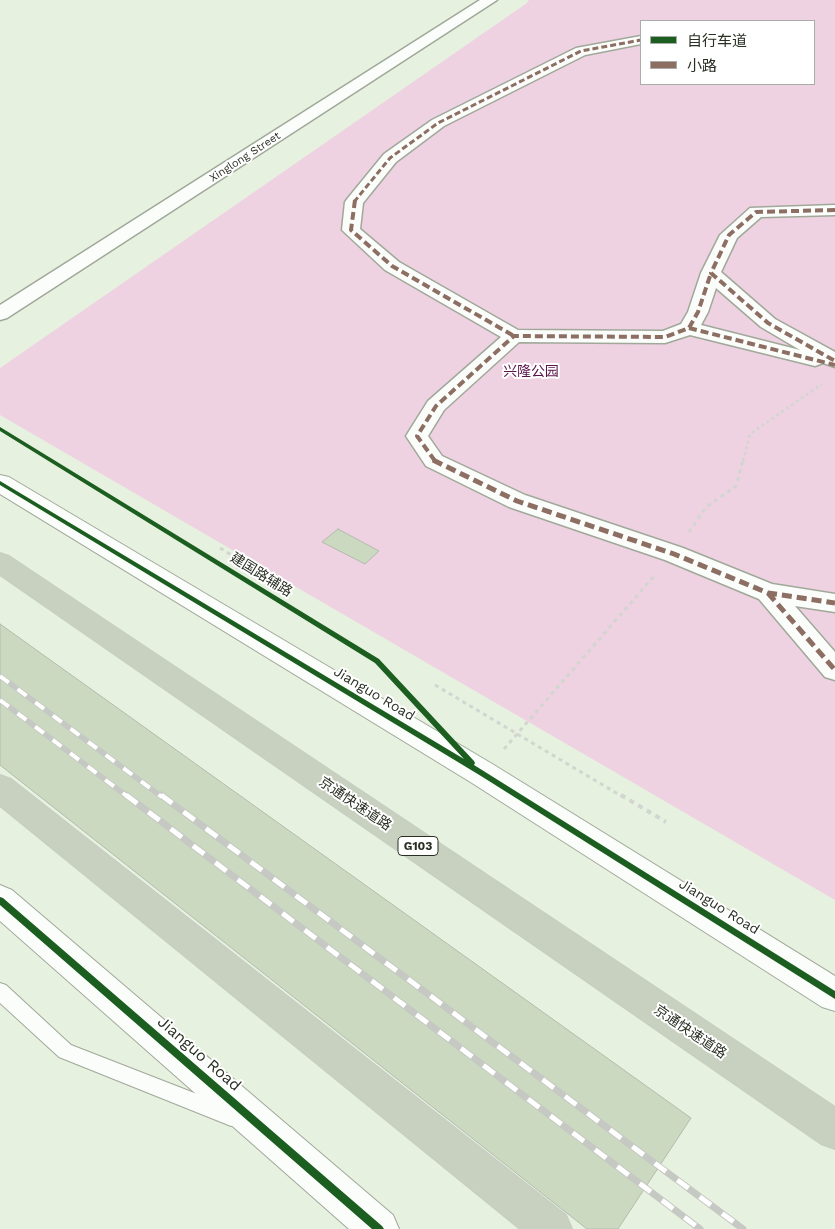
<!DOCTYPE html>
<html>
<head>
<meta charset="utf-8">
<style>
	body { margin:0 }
	#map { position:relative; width:835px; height:1229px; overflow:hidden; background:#e7f1df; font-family:"Work Sans","Noto Sans SC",sans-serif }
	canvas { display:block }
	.legend { position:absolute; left:640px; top:20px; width:175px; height:65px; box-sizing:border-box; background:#fff; border:1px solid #a9aca7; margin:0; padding:6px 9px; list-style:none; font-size:15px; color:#293023 }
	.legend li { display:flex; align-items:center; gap:10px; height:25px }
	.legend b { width:25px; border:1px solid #a9aca7 }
</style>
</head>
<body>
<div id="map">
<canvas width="835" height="1229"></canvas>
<ul class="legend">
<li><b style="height:6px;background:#1b5e20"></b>自行车道</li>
<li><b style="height:6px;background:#8d6e63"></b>小路</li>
</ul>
</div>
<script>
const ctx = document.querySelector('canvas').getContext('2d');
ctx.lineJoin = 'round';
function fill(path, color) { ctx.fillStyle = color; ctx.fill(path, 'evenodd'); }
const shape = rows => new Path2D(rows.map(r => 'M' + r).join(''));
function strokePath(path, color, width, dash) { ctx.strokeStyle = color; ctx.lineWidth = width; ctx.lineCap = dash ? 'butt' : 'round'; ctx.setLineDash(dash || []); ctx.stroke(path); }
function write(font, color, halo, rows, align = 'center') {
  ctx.font = font + ' "Work Sans","Noto Sans SC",sans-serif'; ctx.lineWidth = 4; ctx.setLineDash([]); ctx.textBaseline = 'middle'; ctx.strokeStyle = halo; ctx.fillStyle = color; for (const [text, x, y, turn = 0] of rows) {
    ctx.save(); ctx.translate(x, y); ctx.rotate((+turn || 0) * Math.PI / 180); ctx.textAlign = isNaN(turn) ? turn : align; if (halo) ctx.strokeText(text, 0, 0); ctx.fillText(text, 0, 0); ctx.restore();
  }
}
fill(shape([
	[529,0,835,0,835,900,0,415,0,368,527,3],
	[641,21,814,21,814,84,641,84]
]), '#eed2e1');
const building = shape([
	[338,529,379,551,365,564,322,542,338,529],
	[0,624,691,1118,618,1229,587,1229,0,765,0,624]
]);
fill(building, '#ccd9c1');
strokePath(building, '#b3bbac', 1);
const service = shape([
	[0,983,6,985,71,1045,238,1110,241,1117,238,1124,231,1126,59,1057,0,1003,0,983]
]);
const minor = shape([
	[480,0,497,0,7,318,0,320,0,305,480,0],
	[641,36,641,44,585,55,444,126,396,162,363,203,360,229,399,262,518,330,663,331,681,324,688,312,701,273,720,235,750,208,835,205,835,215,761,217,737,238,721,272,775,319,835,352,835,367,823,363,815,366,690,335,665,343,519,342,444,410,428,436,442,456,525,495,683,548,772,584,835,594,835,612,795,606,835,652,835,680,825,677,759,599,665,560,509,507,426,466,406,436,428,401,501,337,385,270,342,230,345,202,348,198,384,154,432,120,576,48,641,36],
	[716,288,761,327,800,350,701,325,708,312,716,288]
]);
const secondary = shape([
	[0,475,9,477,494,765,835,976,835,1011,822,1007,472,783,0,494,0,475],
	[0,885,12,890,393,1215,399,1229,349,1229,0,921,0,885]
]);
const motorway = shape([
	[0,553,9,556,835,1107,835,1149,821,1144,0,575,0,553],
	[0,775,11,779,566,1215,572,1229,520,1229,0,806,0,775]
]);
strokePath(service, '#a0a89a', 2);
strokePath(minor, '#a0a89a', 3);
strokePath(secondary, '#a0a89a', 2);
strokePath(motorway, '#c7cdc4', 2);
strokePath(shape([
	[743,461,750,434,822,384]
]), '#d2d5d0', 2.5, [3, 3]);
strokePath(shape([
	[689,532,706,507,736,486,743,460],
	[220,548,243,562,232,572],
	[435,685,623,797],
	[504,749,654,576]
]), '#d2d5d0', 3, [4, 4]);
strokePath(shape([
	[621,795,666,822]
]), '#d2d5d0', 4, [5, 5]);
fill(service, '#fbfdfa');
fill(minor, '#fbfdfa');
fill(secondary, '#fbfdfa');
fill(motorway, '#c8d1bf');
const railFar1 = shape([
	[0,676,162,797],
	[0,700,128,797]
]);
const rail = shape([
	[126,795,700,1229],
	[161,795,743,1229]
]);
strokePath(railFar1, '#c5c8c3', 5.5);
strokePath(rail, '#c5c8c3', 7);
strokePath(railFar1, '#fff', 4, [11]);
strokePath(rail, '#fff', 5, [14]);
strokePath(shape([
	[354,202,390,158,438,123,581,51,641,40]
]), '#8d6e63', 3, [6, 3]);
strokePath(shape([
	[355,200,351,230,392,266,514,336],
	[835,210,756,212,729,235,711,273,768,323,835,361],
	[689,328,835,365],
	[435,461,417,436,436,406,514,336,665,337,689,328,698,312,711,273]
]), '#8d6e63', 4, [8, 4]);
strokePath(shape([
	[433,460,517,501,674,554,768,593,835,603],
	[768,593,835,670]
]), '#8d6e63', 5, [10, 5]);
fill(shape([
	[0,427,379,659,474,761,475,763,474,765,835,991,835,999,481,776,0,485,0,481,464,759,375,663,0,431,0,427],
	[0,897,3,898,382,1226,384,1229,372,1229,0,905,0,897]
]), '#1b5e20');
write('11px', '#293023', '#fff', [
	["Xinglong Street",245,157,-33]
]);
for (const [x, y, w] of [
	[418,846,40]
]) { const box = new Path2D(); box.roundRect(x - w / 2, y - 9.5, w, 19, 4); ctx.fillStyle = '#fff'; ctx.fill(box); strokePath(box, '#293023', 1); }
write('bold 12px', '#293023', null, [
	["G103",418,846]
]);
write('14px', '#59144b', '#fff', [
	["兴隆公园",531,372]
]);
write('14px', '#293023', '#fff', [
	["建国路辅路",261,575,32],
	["Jianguo Road",374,694,31],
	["京通快速道路",355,804,34],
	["Jianguo Road",719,907,32],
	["京通快速道路",690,1032,34]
]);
write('16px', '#293023', '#fff', [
	["Jianguo Road",199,1054,41]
]);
</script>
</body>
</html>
